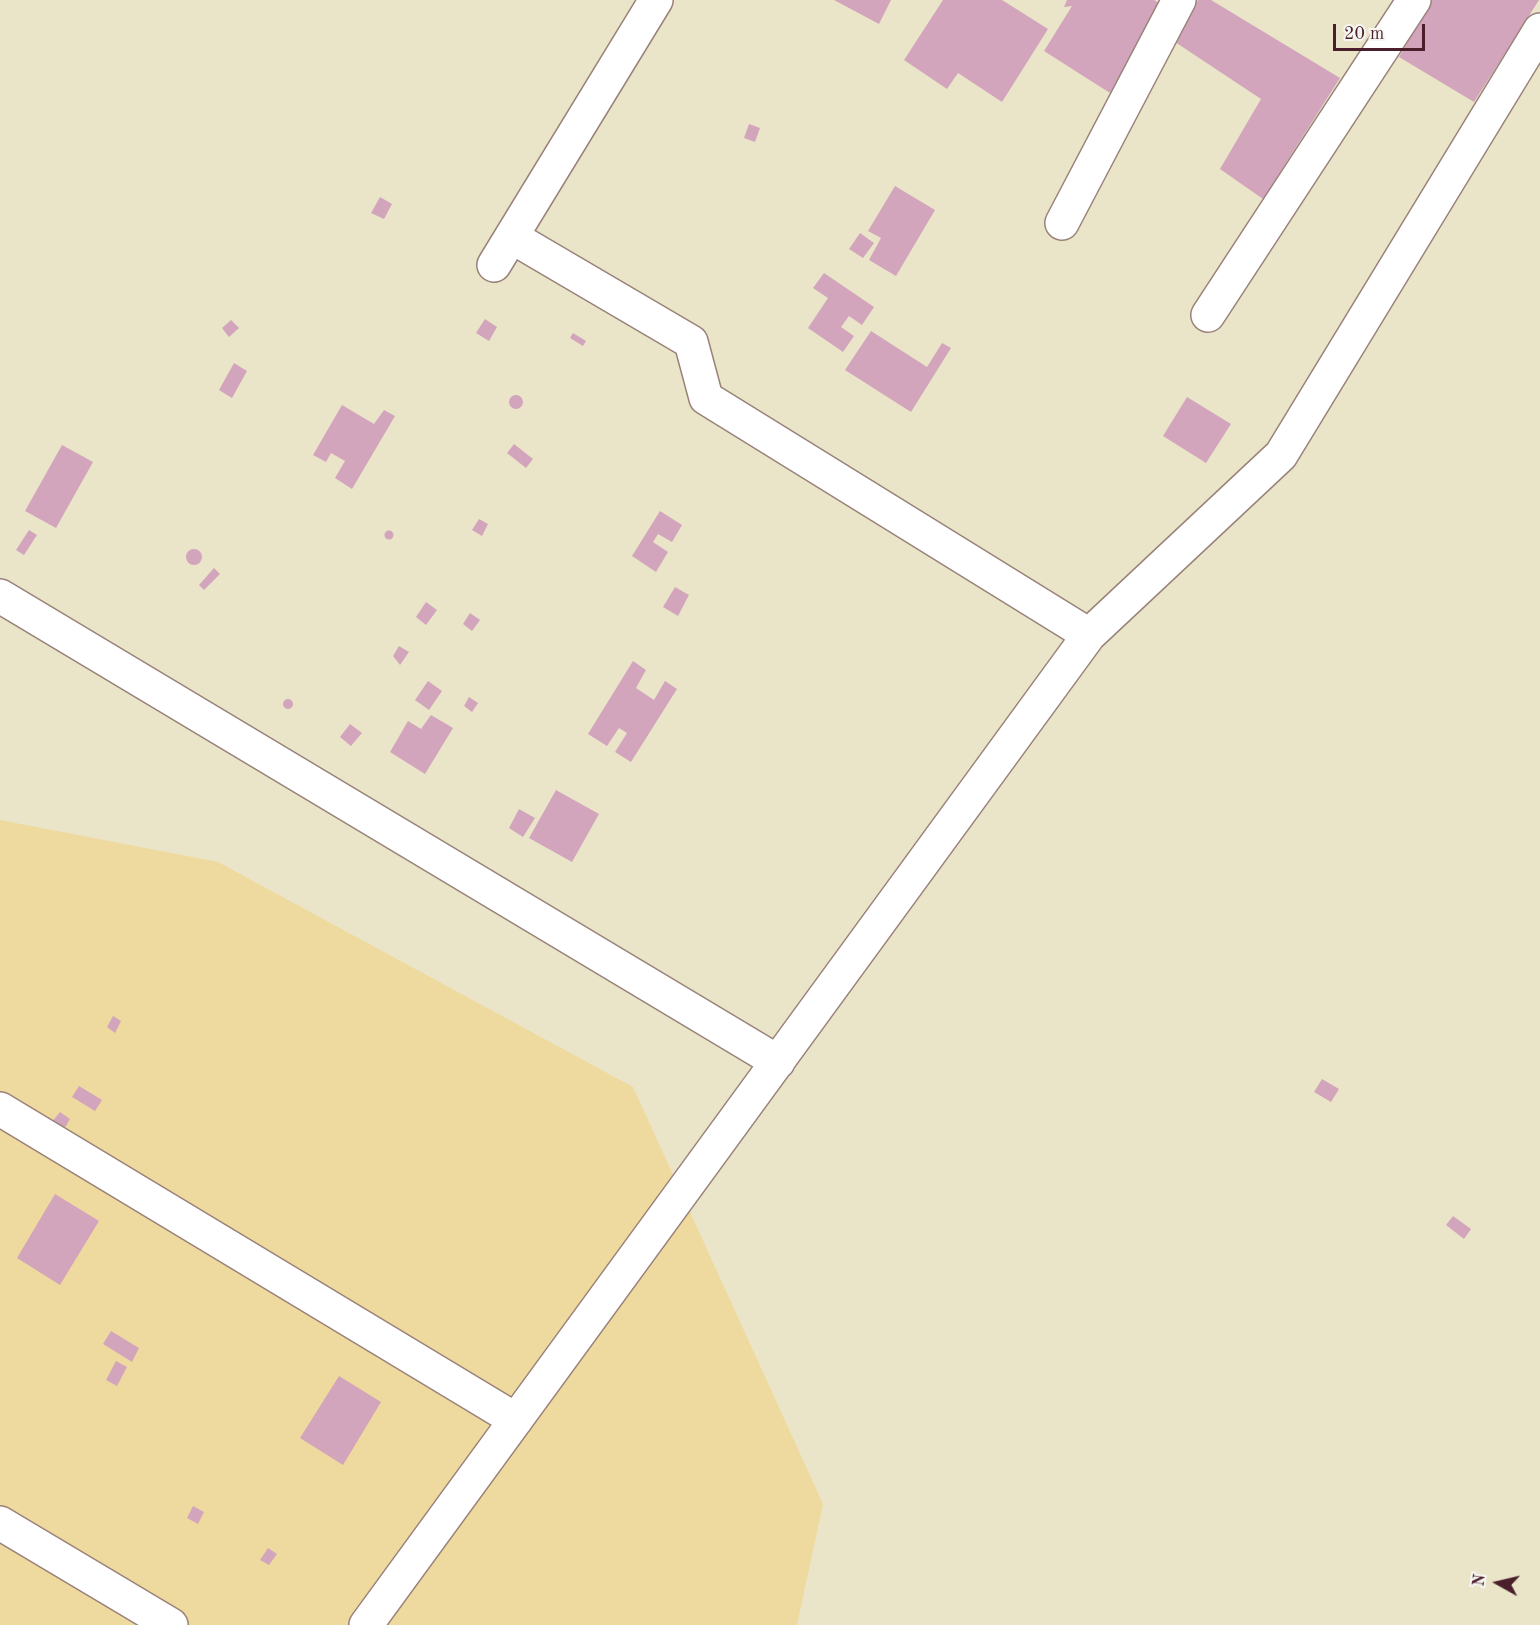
<!DOCTYPE html>
<html>
<head>
<meta charset="utf-8">
<style>
	body { margin:0 }
	#map { position:relative; width:1540px; height:1625px; overflow:hidden; background:#eae5c8; font-family:"Old Standard TT",serif }
	canvas { display:block }
	.north { position:absolute; left:1468px; top:1553px; width:60px; height:60px; -webkit-text-stroke:4px #f6f6f2; paint-order:stroke; rotate:278deg; font-size:16px; font-weight:700; line-height:24px; text-align:center; color:#4a1f2b }
	.north::after { content:''; display:block; margin:auto; width:21px; height:27px; background:#4a1f2b; clip-path:polygon(50% 0,100% 100%,50% 72%,0 100%) }
	.scale { position:absolute; left:1333px; top:24px; width:92px; height:27px; box-sizing:border-box; border:3px solid #4a1f2b; border-top:0; padding-left:8px; font-size:18px; line-height:21px; white-space:nowrap; color:#4a1f2b; -webkit-text-stroke:4px #f6f6f2; paint-order:stroke }
</style>
</head>
<body>
<div id="map">
<canvas width="1540" height="1625"></canvas>
<div class="north">N</div>
<div class="scale">20 m</div>
</div>
<script>
const ctx = document.querySelector('canvas').getContext('2d');
ctx.lineJoin = 'round';
function fill(path, color) { ctx.fillStyle = color; ctx.fill(path, 'evenodd'); }
const shape = rows => new Path2D(rows.map(r => 'M' + r).join(''));
function strokePath(path, color, width, dash) { ctx.strokeStyle = color; ctx.lineWidth = width; ctx.lineCap = dash ? 'butt' : 'round'; ctx.setLineDash(dash || []); ctx.stroke(path); }
fill(shape([
	[0,820,218,862,633,1087,823,1504,797,1625,0,1625]
]), '#eeda9e');
fill(shape([
	[834,0,891,0,879,24],
	[943,0,1002,0,1048,29,1002,102,958,73,947,89,904,60],
	[1067,0,1154,0,1163,5,1110,93,1044,51,1072,6,1064,7],
	[1198,0,1211,0,1340,78,1263,199,1220,169,1261,99,1172,40],
	[1432,0,1539,0,1474,102,1399,57],
	[749,124,760,128,755,142,744,138],
	[895,186,935,210,896,276,869,260,881,238,868,231],
	[380,197,392,204,384,219,371,213],
	[860,233,874,243,863,258,849,249],
	[824,273,874,307,862,325,849,316,841,327,854,336,843,352,808,328,828,298,813,288],
	[485,319,497,327,489,341,476,333],
	[231,320,239,328,229,337,222,328],
	[871,331,927,367,942,343,951,348,911,412,845,370],
	[573,333,586,341,583,346,570,338],
	[234,363,247,371,232,398,219,390],
	'509 402a7 7 0 1 1 14 0a7 7 0 1 1-14 0Z',
	[1187,397,1231,424,1206,463,1163,436],
	[342,405,374,424,384,410,395,416,352,489,335,478,345,461,331,453,326,462,313,455],
	[514,444,533,459,526,468,507,453],
	[62,445,93,462,56,528,25,511],
	[660,511,682,525,672,542,658,534,653,542,668,552,656,572,632,556],
	[479,519,488,524,482,536,472,530],
	[29,530,37,535,24,555,16,550],
	'384.5 535a4.5 4.5 0 1 1 9 0a4.5 4.5 0 1 1-9 0Z',
	'186 557a8 8 0 1 1 16 0a8 8 0 1 1-16 0Z',
	[214,568,220,574,204,590,199,585],
	[675,587,689,595,678,616,663,607],
	[426,602,437,610,426,625,416,617],
	[470,613,480,620,472,631,463,624],
	[399,646,409,652,400,665,393,656],
	[633,661,646,670,636,688,654,700,665,681,677,689,631,762,615,752,627,733,619,728,607,746,588,734],
	[428,681,442,691,429,710,415,700],
	[469,697,478,703,472,712,464,706],
	'283 704a5 5 0 1 1 10 0a5 5 0 1 1-10 0Z',
	[431,715,453,728,425,774,390,752,408,721,421,729],
	[350,724,362,733,351,746,340,737],
	[556,790,599,814,572,862,529,838],
	[519,809,535,818,523,837,509,828],
	[113,1016,121,1021,115,1033,107,1027],
	[1322,1079,1339,1089,1331,1102,1314,1092],
	[79,1086,102,1100,95,1111,72,1097],
	[60,1112,70,1119,63,1131,51,1123],
	[55,1194,99,1221,60,1285,17,1258],
	[1453,1216,1471,1229,1464,1239,1446,1225],
	[111,1331,139,1348,132,1362,103,1344],
	[116,1361,127,1367,117,1386,106,1380],
	[339,1376,381,1402,343,1465,300,1438],
	[193,1506,204,1512,198,1524,187,1518],
	[268,1548,277,1554,269,1565,260,1560]
]), '#d2a5bd');
const minor = shape([
	[1062,223,1179,0],
	[512,237,691,342,706,398,1089,635],
	[494,265,656,0],
	[1208,315,1414,0],
	[0,596,778,1062],
	[0,1109,516,1420],
	[0,1523,171,1625],
	[366,1625,1089,635,1281,455,1540,30]
]);
strokePath(minor, '#9a827a', 36);
strokePath(minor, '#fff', 33);
</script>
</body>
</html>
